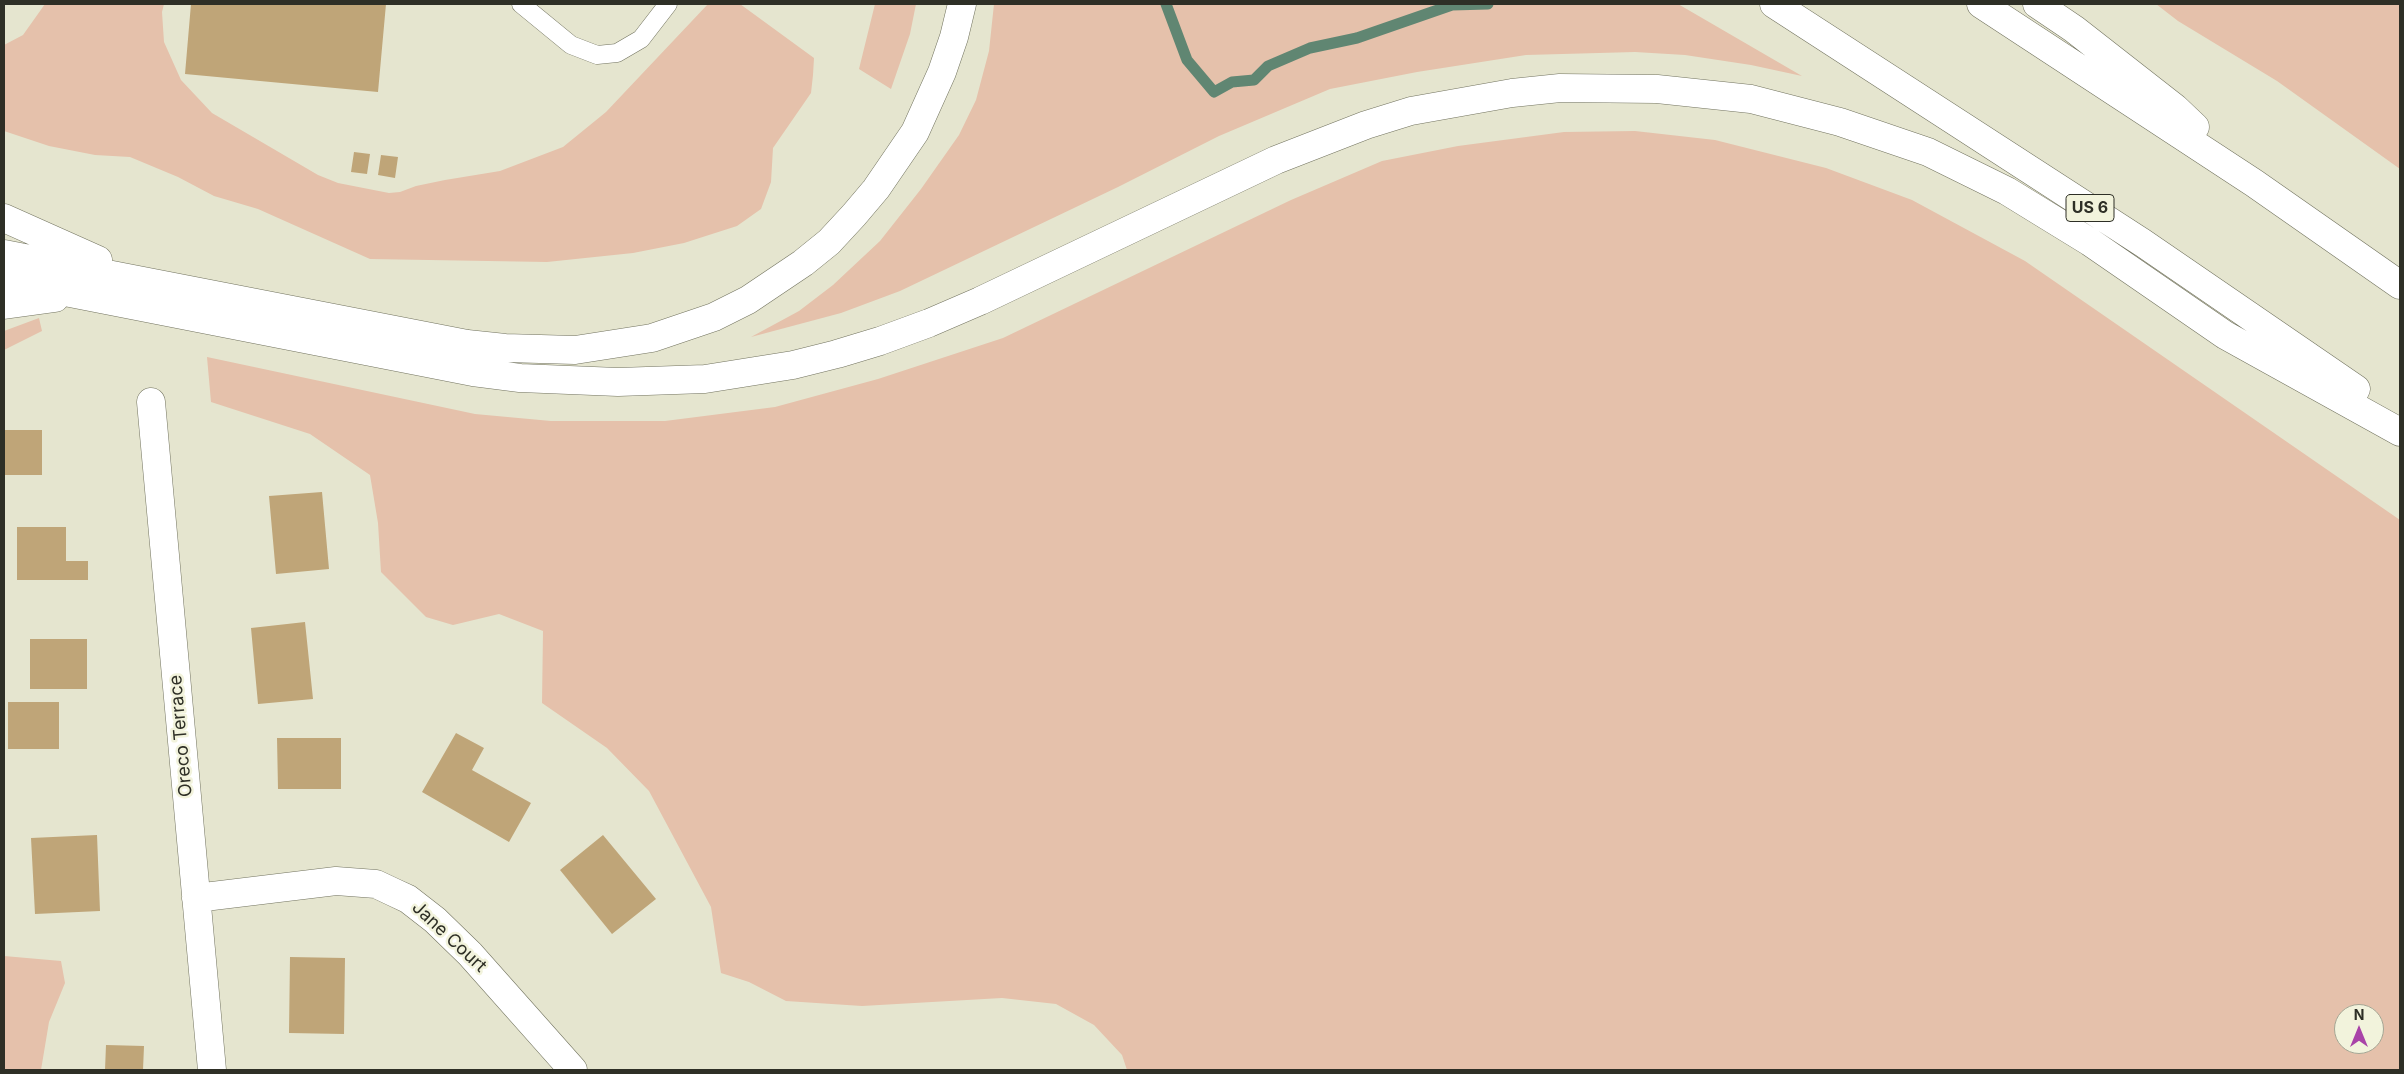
<!DOCTYPE html>
<html>
<head>
<meta charset="utf-8">
<style>
	body { margin:0 }
	#map { position:relative; width:2404px; height:1074px; overflow:hidden; background:#e5e5cf; font-family:Inter,sans-serif }
	canvas { display:block }
	.frame { position:absolute; inset:0; border:5px solid #2e2f26; pointer-events:none }
	.north { position:absolute; left:2334px; top:1004px; width:50px; height:50px; box-sizing:border-box; background:#f2f3dc; border:1px solid #a4a593; border-radius:50%; rotate:0deg; font-size:14px; font-weight:700; line-height:20px; text-align:center; color:#2e2f26 }
	.north::after { content:''; display:block; margin:auto; width:18px; height:22px; background:#a943a8; clip-path:polygon(50% 0,100% 100%,50% 72%,0 100%) }
</style>
</head>
<body>
<div id="map">
<canvas width="2404" height="1074"></canvas>
<div class="frame"></div>
<div class="north">N</div>
</div>
<script>
const ctx = document.querySelector('canvas').getContext('2d');
ctx.lineJoin = 'round';
function fill(path, color) { ctx.fillStyle = color; ctx.fill(path, 'evenodd'); }
const shape = rows => new Path2D(rows.map(r => 'M' + r).join(''));
function strokePath(path, color, width, dash) { ctx.strokeStyle = color; ctx.lineWidth = width; ctx.lineCap = dash ? 'butt' : 'round'; ctx.setLineDash(dash || []); ctx.stroke(path); }
function write(font, color, halo, rows, align = 'center') {
  ctx.font = font + ' Inter,sans-serif'; ctx.lineWidth = 5; ctx.setLineDash([]); ctx.textBaseline = 'middle'; ctx.strokeStyle = halo; ctx.fillStyle = color; for (const [text, x, y, turn = 0] of rows) {
    ctx.save(); ctx.translate(x, y); ctx.rotate((+turn || 0) * Math.PI / 180); ctx.textAlign = isNaN(turn) ? turn : align; if (halo) ctx.strokeText(text, 0, 0); ctx.fillText(text, 0, 0); ctx.restore();
  }
}
fill(shape([
	[45,4,164,4,162,12,164,42,181,80,212,113,318,175,338,183,389,193,400,192,416,186,445,180,500,171,563,147,606,112,708,4,740,4,814,58,813,75,811,93,773,148,771,182,761,209,737,226,684,243,633,253,547,262,370,259,258,209,214,196,178,177,130,157,95,155,49,146,4,131,4,45,23,35],
	[875,4,916,4,910,34,891,89,859,69],
	[994,4,1678,4,1802,76,1751,65,1685,55,1635,52,1526,55,1417,72,1330,89,1219,136,1118,187,900,291,841,313,751,337,799,311,833,285,880,241,921,189,959,135,976,100,989,51],
	[2156,4,2400,4,2400,169,2277,81,2178,21],
	[1635,131,1715,140,1826,168,1912,200,2025,261,2400,520,2400,1070,1127,1070,1122,1055,1094,1025,1056,1004,1002,998,862,1006,786,1001,749,982,721,973,711,907,649,791,607,748,542,703,543,631,499,614,453,625,426,617,381,572,378,523,370,475,310,434,211,402,207,357,475,414,551,421,665,421,775,407,878,379,1003,338,1291,200,1382,161,1458,146,1564,132],
	[2344,1014,2374,1014,2374,1044,2344,1044],
	[39,318,42,331,4,350,4,331],
	[4,956,61,961,65,983,49,1022,41,1070,4,1070]
]), '#e5c1ab');
strokePath(shape([
	[1166,4,1187,60,1214,92,1232,82,1254,80,1268,66,1310,48,1357,38,1452,5,1488,4]
]), '#608672', 11);
fill(shape([
	[191,4,386,4,378,92,185,74],
	[354,152,370,154,367,174,351,172],
	[381,155,398,157,395,178,378,175],
	[4,430,42,430,42,475,4,475],
	[322,492,329,569,276,574,269,496],
	[17,527,66,527,66,561,88,561,88,580,17,580],
	[305,622,313,699,258,704,251,628],
	[30,639,87,639,87,689,30,689],
	[8,702,59,702,59,749,8,749],
	[456,733,484,748,472,770,531,803,509,842,422,792],
	[277,738,341,738,341,789,278,789],
	[97,835,100,911,35,914,31,838],
	[603,835,656,899,612,934,560,870],
	[290,957,345,958,344,1034,289,1033],
	[106,1045,144,1046,143,1070,105,1070]
]), '#bfa578');
const service = shape([
	[521,4,571,45,597,55,617,53,641,39,668,4]
]);
const minor = shape([
	[151,402,212,1070],
	[196,898,336,881,376,884,393,892,408,899,435,920,470,954,573,1070]
]);
const motorway = shape([
	[1774,4,2143,243,2356,389],
	[1981,4,2254,183,2400,285],
	[2037,4,2074,29,2175,108,2195,127],
	[4,218,98,260],
	[4,254,467,344,505,348,575,350,652,338,714,317,748,300,803,263,829,242,854,215,876,189,915,132,942,72,954,37,962,4],
	[4,280,473,372,520,378,618,382,705,379,793,365,837,354,880,341,929,323,980,301,1276,160,1366,125,1411,111,1512,93,1560,88,1657,89,1751,99,1840,122,1928,152,2007,191,2046,215,2090,242,2225,335,2400,432],
	[4,305,55,298]
]);
strokePath(service, '#72735f', 19);
strokePath(minor, '#72735f', 29);
strokePath(motorway, '#72735f', 29);
strokePath(service, '#fff', 18);
strokePath(minor, '#fff', 28);
strokePath(motorway, '#fff', 28);
for (const [x, y, w] of [
	[2090,208,48]
]) { const box = new Path2D(); box.roundRect(x - w / 2, y - 13.5, w, 27, 4); ctx.fillStyle = '#f2f3dc'; ctx.fill(box); strokePath(box, '#2e2f26', 1); }
write('bold 16px', '#2e2f26', null, [
	["US 6",2090,208]
]);
write('18px', '#2e2f26', '#f2f3dc', [
	["Oreco Terrace",181,736,-95],
	["Jane Court",449,937,43]
]);
</script>
</body>
</html>
